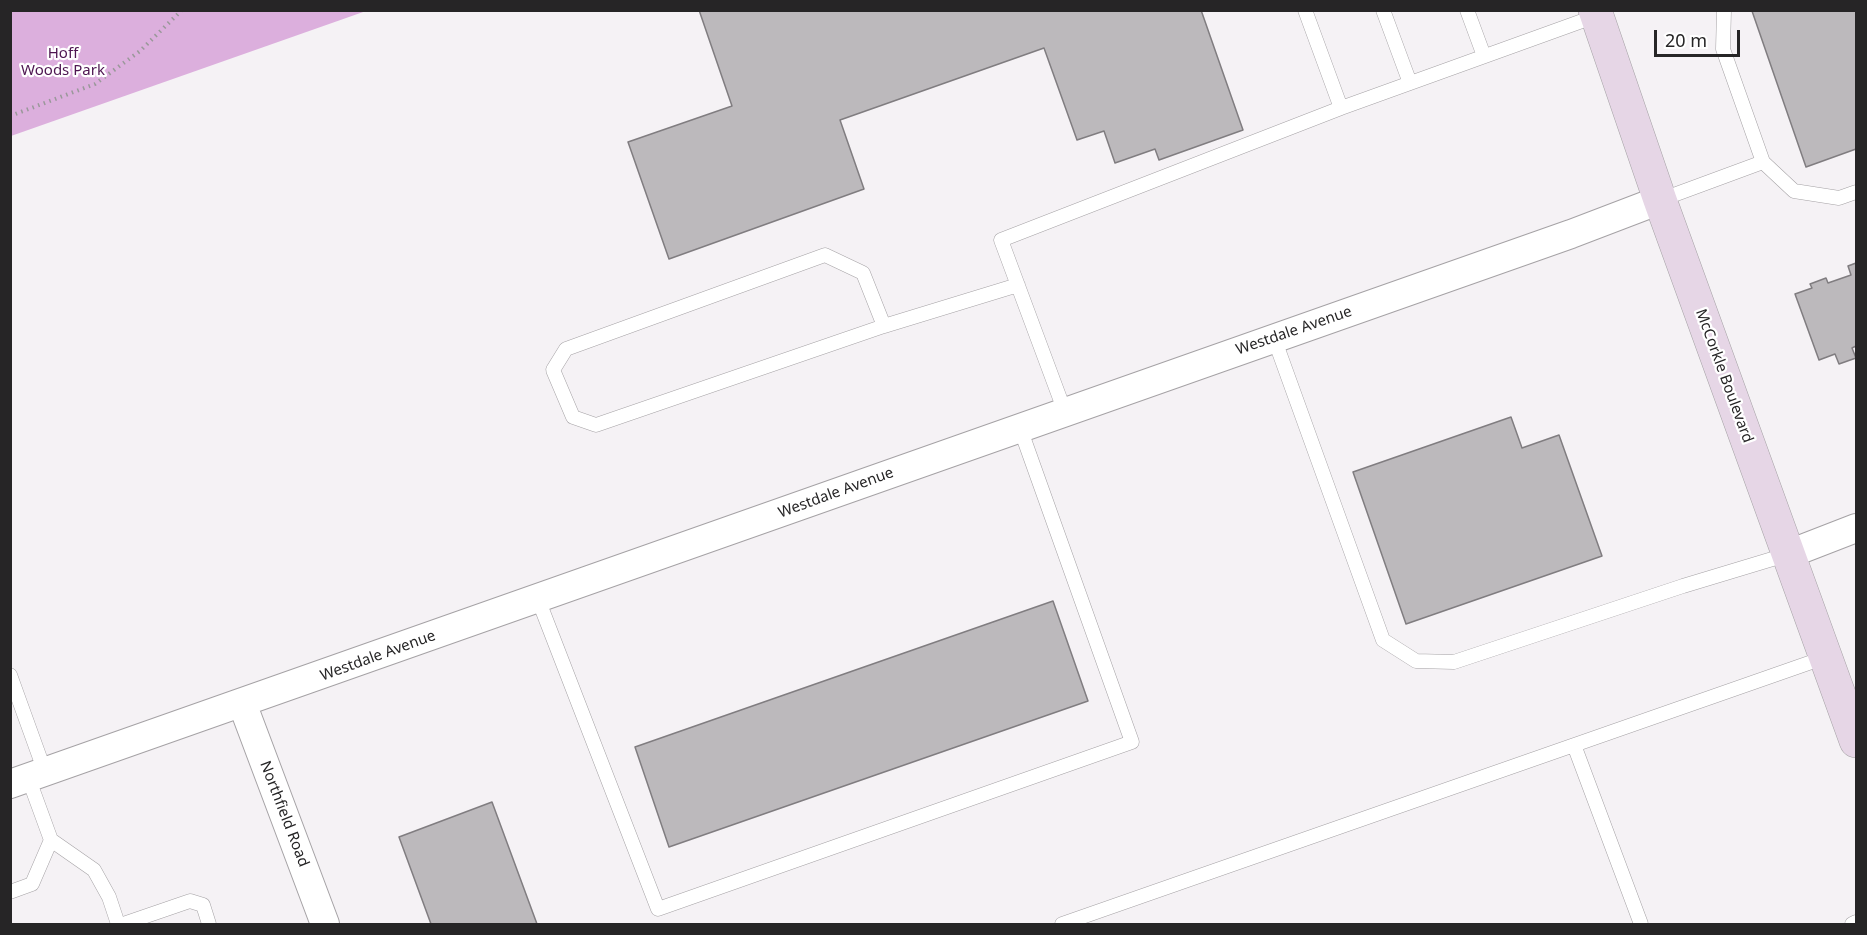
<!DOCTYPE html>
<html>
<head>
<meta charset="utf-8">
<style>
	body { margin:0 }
	#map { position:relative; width:1867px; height:935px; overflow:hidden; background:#f5f2f5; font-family:"Noto Sans",sans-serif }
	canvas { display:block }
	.frame { position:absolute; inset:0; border:12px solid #262526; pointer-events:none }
	.scale { position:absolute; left:1654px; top:30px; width:86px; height:27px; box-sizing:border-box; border:3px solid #262526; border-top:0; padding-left:8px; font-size:18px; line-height:21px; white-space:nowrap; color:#262526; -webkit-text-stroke:4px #fff; paint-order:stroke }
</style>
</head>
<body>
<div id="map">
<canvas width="1867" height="935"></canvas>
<div class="frame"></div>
<div class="scale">20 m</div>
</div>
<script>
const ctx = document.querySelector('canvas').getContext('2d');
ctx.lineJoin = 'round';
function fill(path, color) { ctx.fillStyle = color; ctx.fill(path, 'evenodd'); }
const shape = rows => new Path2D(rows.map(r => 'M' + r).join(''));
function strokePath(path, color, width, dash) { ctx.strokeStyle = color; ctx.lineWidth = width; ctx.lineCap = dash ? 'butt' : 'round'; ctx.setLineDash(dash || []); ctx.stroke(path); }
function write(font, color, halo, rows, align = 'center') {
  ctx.font = font + ' "Noto Sans",sans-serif'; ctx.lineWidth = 4.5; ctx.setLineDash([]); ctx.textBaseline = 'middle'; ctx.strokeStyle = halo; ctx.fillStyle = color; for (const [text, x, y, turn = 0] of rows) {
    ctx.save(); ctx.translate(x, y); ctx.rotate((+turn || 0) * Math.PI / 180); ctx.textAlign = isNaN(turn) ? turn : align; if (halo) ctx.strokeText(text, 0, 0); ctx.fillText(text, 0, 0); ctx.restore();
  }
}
fill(shape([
	[11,10,366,10,366,11,11,136]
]), '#dcafdd');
const building = shape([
	[699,10,1201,10,1243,130,1159,160,1155,149,1115,163,1104,131,1077,140,1044,48,840,120,864,189,669,259,628,142,732,106,699,10],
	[1856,10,1856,149,1806,167,1752,11,1856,10],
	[1856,263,1856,346,1852,348,1856,358,1839,364,1835,354,1819,360,1795,294,1812,288,1810,284,1826,278,1828,283,1851,275,1848,266,1856,263],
	[1511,417,1522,448,1559,435,1602,556,1406,624,1353,472,1511,417],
	[1053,601,1088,701,669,847,635,747,1053,601],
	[492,802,537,924,431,924,399,837,492,802]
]);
fill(building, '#bcb9bc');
strokePath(building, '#807d80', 1.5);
const lane = shape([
	[1305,10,1341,108,1596,16],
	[1383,10,1410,83],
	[1467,10,1484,56],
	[1724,10,1723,49,1763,162,1794,191,1839,198,1856,192],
	[1660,200,1763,162],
	[884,326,863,273,825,255,566,349,553,370,573,417,596,425,884,326,1018,285],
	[1274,338,1383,640,1416,661,1454,662,1683,586,1789,554],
	[1065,412,1001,240,1341,108],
	[538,599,658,909,1132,742,1020,428],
	[10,675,45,772],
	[1574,745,1641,924],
	[28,777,51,840,94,870,109,897,118,924],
	[10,892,32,884,51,840],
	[123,924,190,901,203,905,209,924],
	[1062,924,1826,657],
	[1852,924,1856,922]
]);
const street = shape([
	[1789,554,1856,528],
	[242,703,325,924],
	[10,784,1571,234,1660,200]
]);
const secondary = shape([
	[1595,10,1660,200,1856,741]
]);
strokePath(lane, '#a5a2a5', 15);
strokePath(street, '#a5a2a5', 30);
strokePath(secondary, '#a5a2a5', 34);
strokePath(shape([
	[10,116,95,84,140,51,182,10]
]), '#9a989a', 4, [1.5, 4.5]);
strokePath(lane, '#fff', 14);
strokePath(street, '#fff', 28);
strokePath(secondary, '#e6d6e6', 33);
write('15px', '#4e1651', '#fff', [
	["Hoff",63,54],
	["Woods Park",63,71]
]);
write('15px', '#262526', '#fff', [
	["Westdale Avenue",1294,331,-19],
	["McCorkle Boulevard",1724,376,70],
	["Westdale Avenue",836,493,-20],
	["Westdale Avenue",378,656,-20],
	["Northfield Road",284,814,69]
]);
</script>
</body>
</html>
